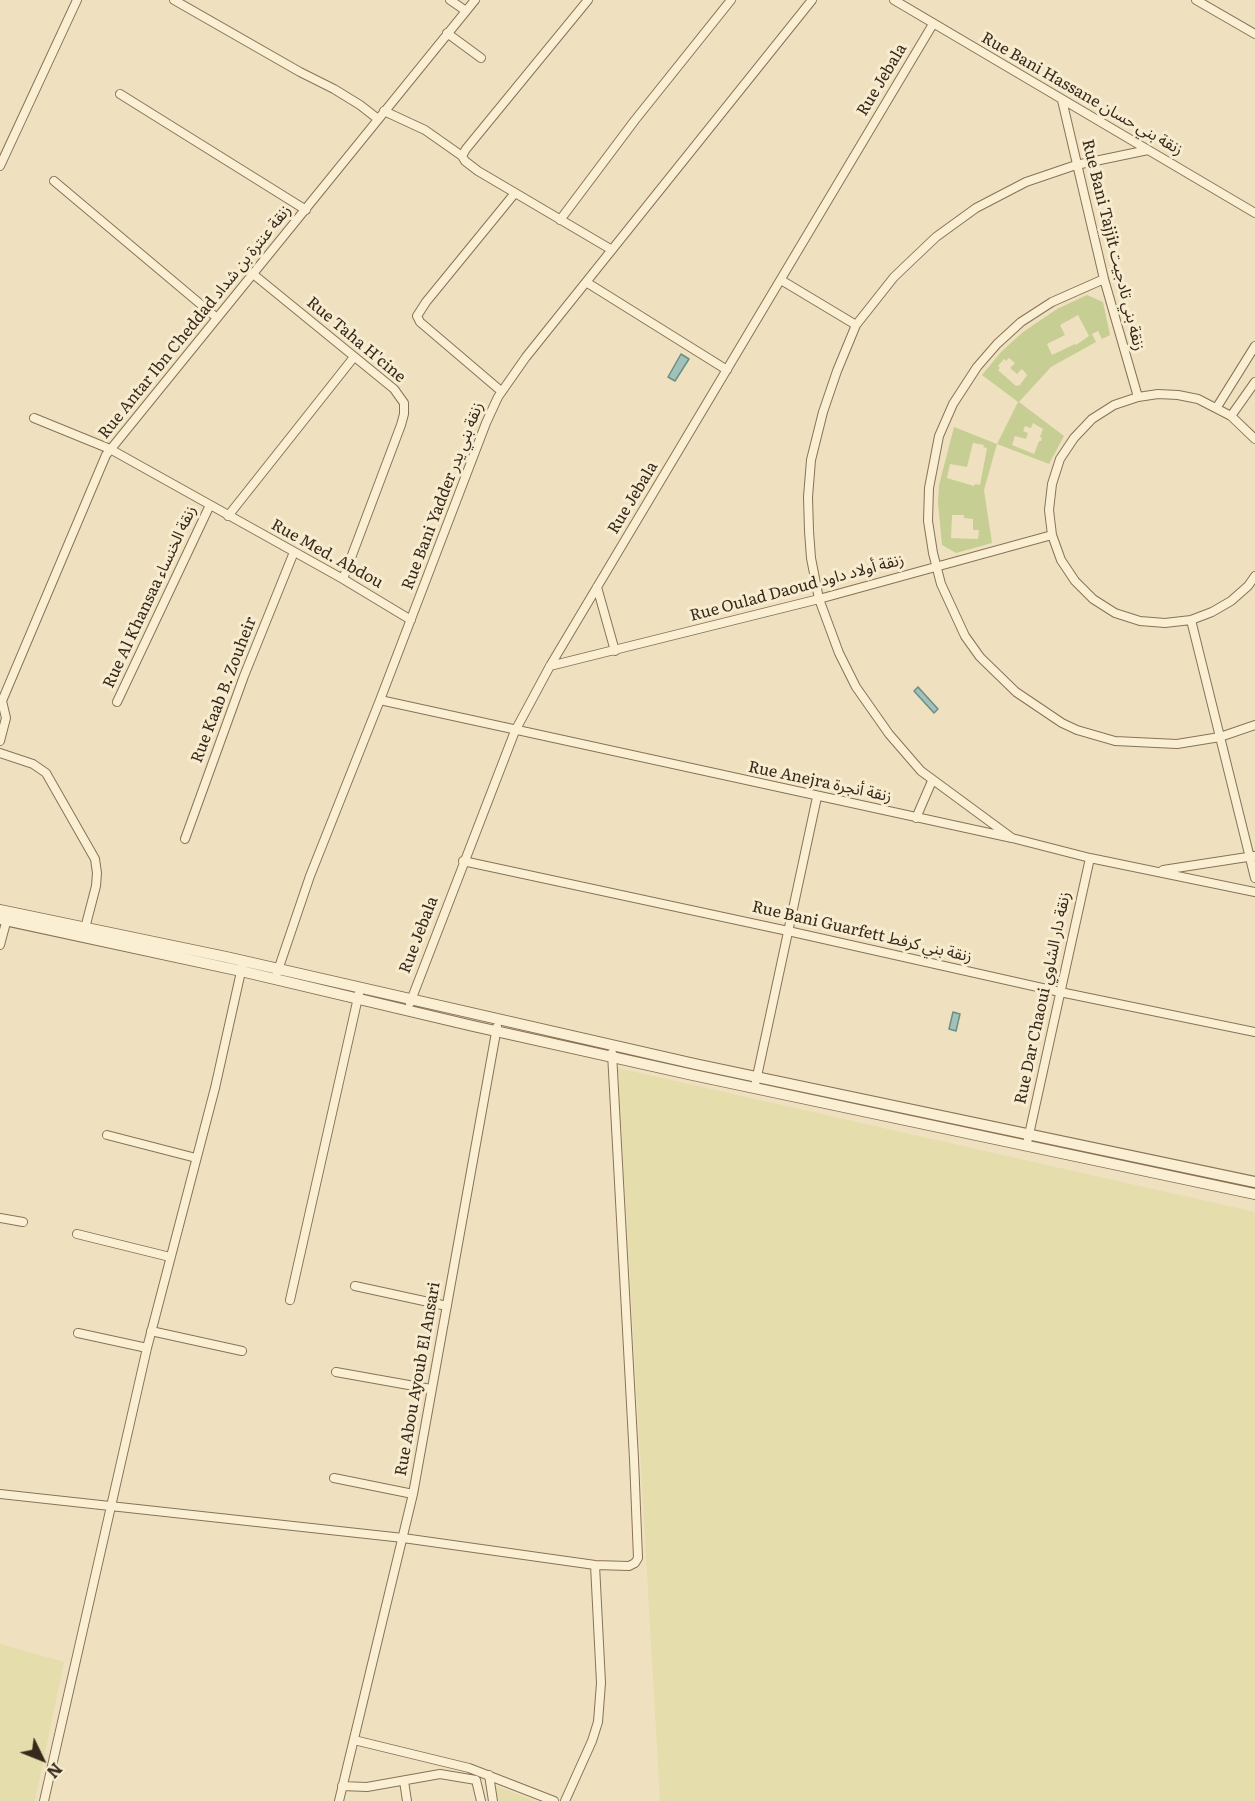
<!DOCTYPE html>
<html>
<head>
<meta charset="utf-8">
<style>
	body { margin:0 }
	#map { position:relative; width:1255px; height:1801px; overflow:hidden; background:#efe1bf; font-family:Literata,serif }
	canvas { display:block }
	.north { position:absolute; left:12px; top:1729px; width:60px; height:60px; -webkit-text-stroke:4px #f7eccf; paint-order:stroke; rotate:133deg; font-size:16px; font-weight:700; line-height:24px; text-align:center; color:#372a1c }
	.north::after { content:''; display:block; margin:auto; width:21px; height:27px; background:#372a1c; clip-path:polygon(50% 0,100% 100%,50% 72%,0 100%) }
</style>
</head>
<body>
<div id="map">
<canvas width="1255" height="1801"></canvas>
<div class="north">N</div>
</div>
<script>
const ctx = document.querySelector('canvas').getContext('2d');
ctx.lineJoin = 'round';
function fill(path, color) { ctx.fillStyle = color; ctx.fill(path, 'evenodd'); }
const shape = rows => new Path2D(rows.map(r => 'M' + r).join(''));
function strokePath(path, color, width, dash) { ctx.strokeStyle = color; ctx.lineWidth = width; ctx.lineCap = dash ? 'butt' : 'round'; ctx.setLineDash(dash || []); ctx.stroke(path); }
function write(font, color, halo, rows, align = 'center') {
  ctx.font = font + ' Literata,"Noto Sans Arabic",serif'; ctx.lineWidth = 6; ctx.setLineDash([]); ctx.textBaseline = 'middle'; ctx.strokeStyle = halo; ctx.fillStyle = color; for (const [text, x, y, turn = 0] of rows) {
    ctx.save(); ctx.translate(x, y); ctx.rotate((+turn || 0) * Math.PI / 180); ctx.textAlign = isNaN(turn) ? turn : align; if (halo) ctx.strokeText(text, 0, 0); ctx.fillText(text, 0, 0); ctx.restore();
  }
}
fill(shape([
	[618,1068,1255,1212,1255,1801,1060,1801,1060,1798,1059,1801,660,1801],
	[0,1644,64,1662,35,1801,0,1801],
	[496,1786,535,1801,499,1801]
]), '#e5ddac');
fill(shape([
	[1087,295,1103,302,1110,335,1102,339,1098,331,1092,334,1096,342,1051,367,1019,402,1064,436,1049,464,997,444,984,490,992,543,956,553,942,545,938,503,939,485,954,427,997,444,1018,402,982,375,1001,352,1023,332,1057,309],
	[1078,315,1089,336,1076,345,1075,344,1052,355,1047,344,1065,335,1060,325],
	[1009,358,1015,363,1010,368,1017,374,1022,369,1027,375,1020,385,1016,386,998,370,1000,368,998,366,1004,359,1006,361],
	[1033,423,1043,429,1040,437,1042,438,1041,441,1039,441,1034,454,1012,445,1015,436,1026,439,1028,433,1023,431,1025,426,1031,428],
	[973,443,984,445,983,447,987,448,980,485,975,484,974,486,947,478,950,464,967,467],
	[952,515,964,515,964,518,973,519,973,530,979,530,978,539,951,538]
]), '#c6ce93');
const water = shape([
	[681,354,689,359,675,381,668,377,681,354],
	[918,687,938,709,934,713,914,691,918,687],
	[953,1012,960,1014,956,1031,949,1029,953,1012]
]);
fill(water, '#a2c1b8');
strokePath(water, '#698f86', 1.5);
const minor = shape([
	[174,0,300,72,334,89,360,105,378,119],
	[450,0,466,11],
	[894,0,1255,213],
	[1196,0,1255,34],
	[447,33,481,58],
	[120,94,306,210],
	[1062,100,1104,279,1138,397],
	[384,111,425,130,462,156,465,161,478,171,612,250],
	[462,156,466,149,588,0],
	[0,166,77,0],
	[54,181,217,318],
	[560,220,635,120,731,0],
	[253,274,394,389,404,403,404,414,401,425,343,579],
	[1104,279,1052,302,1021,322,997,344,977,367,953,404,939,436,929,488,928,521,933,553,941,584,965,636,980,657,1016,692,1062,723,1077,730,1115,741,1177,744,1220,737,1255,725],
	[781,280,856,325],
	[586,282,727,370],
	[501,391,420,322,417,316,426,302,515,193],
	[1217,407,1255,346],
	[1231,416,1255,382],
	[34,418,110,449,343,579,411,620],
	[1255,439,1231,416,1198,399,1178,395,1158,394,1138,397,1114,405,1092,419,1074,438,1060,459,1052,484,1049,510,1052,535,1061,560,1075,581,1093,599,1115,613,1140,621,1165,623,1191,620,1212,612,1231,601,1248,586,1255,576],
	[228,516,354,357],
	[597,587,615,651],
	[1191,620,1255,878],
	[550,666,819,599,1052,535],
	[380,700,1012,838,1090,858,1255,892],
	[2,701,106,455,475,0],
	[117,702,210,505],
	[0,741,6,718,2,701],
	[0,753,33,764,46,773,95,859,97,873,96,886,84,932],
	[916,818,932,781],
	[1012,838,921,771,889,734,856,687,839,653,819,599,811,558,809,531,808,497,811,460,823,412,837,371,856,325,894,277,936,237,976,208,1026,182,1076,165,1148,150],
	[185,839,244,676,294,552],
	[463,861,788,931,1060,992,1255,1032],
	[1163,870,1254,856],
	[0,945,8,915],
	[277,973,310,876,380,700,486,423,498,397,526,357,812,0],
	[410,1003,515,731,550,666,933,24],
	[756,1081,817,797],
	[107,1135,196,1158],
	[1028,1139,1090,858],
	[0,1218,23,1222],
	[77,1234,170,1257],
	[355,1286,447,1306],
	[290,1300,359,993],
	[151,1331,242,1351],
	[78,1333,147,1348],
	[336,1372,431,1389],
	[334,1478,413,1494],
	[0,1494,403,1538,595,1565,629,1566,635,1563,638,1558,634,1459,612,1053],
	[354,1740,469,1768,554,1801],
	[489,1775,493,1801],
	[404,1781,407,1801],
	[342,1786,367,1787,440,1774,476,1780,481,1801],
	[44,1801,147,1348,215,1088,242,967],
	[339,1801,413,1494,497,1027],
	[565,1801,592,1741,598,1722,601,1683,595,1565]
]);
const tertiary = shape([
	[0,910,226,957,695,1064,1255,1182],
	[0,919,241,971,473,1026,693,1075,1255,1194]
]);
strokePath(minor, '#897257', 10);
strokePath(tertiary, '#897257', 12);
strokePath(minor, '#faefd2', 8);
strokePath(tertiary, '#faefd2', 10);
write('16px', '#372a1c', '#f7eccf', [
	["Rue Jebala",882,80,-59],
	["Rue Bani Hassane زنقة بني حسان",1082,94,30],
	["Rue Bani Tajjit زنقة بني تادجيت",1113,245,76],
	["Rue Antar Ibn Cheddad زنقة عنترة بن شداد",195,322,-51],
	["Rue Taha H'cine",356,340,40],
	["Rue Bani Yadder زنقة بني يدر",443,496,-69],
	["Rue Jebala",633,498,-59],
	["Rue Med. Abdou",327,554,29],
	["Rue Oulad Daoud زنقة أولاد داود",797,588,-15],
	["Rue Al Khansaa زنقة الخنساء",150,597,-65],
	["Rue Kaab B. Zouheir",224,690,-69],
	["Rue Anejra زنقة أنجرة",820,782,12],
	["Rue Bani Guarfett زنقة بني كرفط",862,932,13],
	["Rue Jebala",419,935,-69],
	["Rue Dar Chaoui زنقة دار الشاوي",1043,998,-78],
	["Rue Abou Ayoub El Ansari",418,1379,-80]
]);
</script>
</body>
</html>
